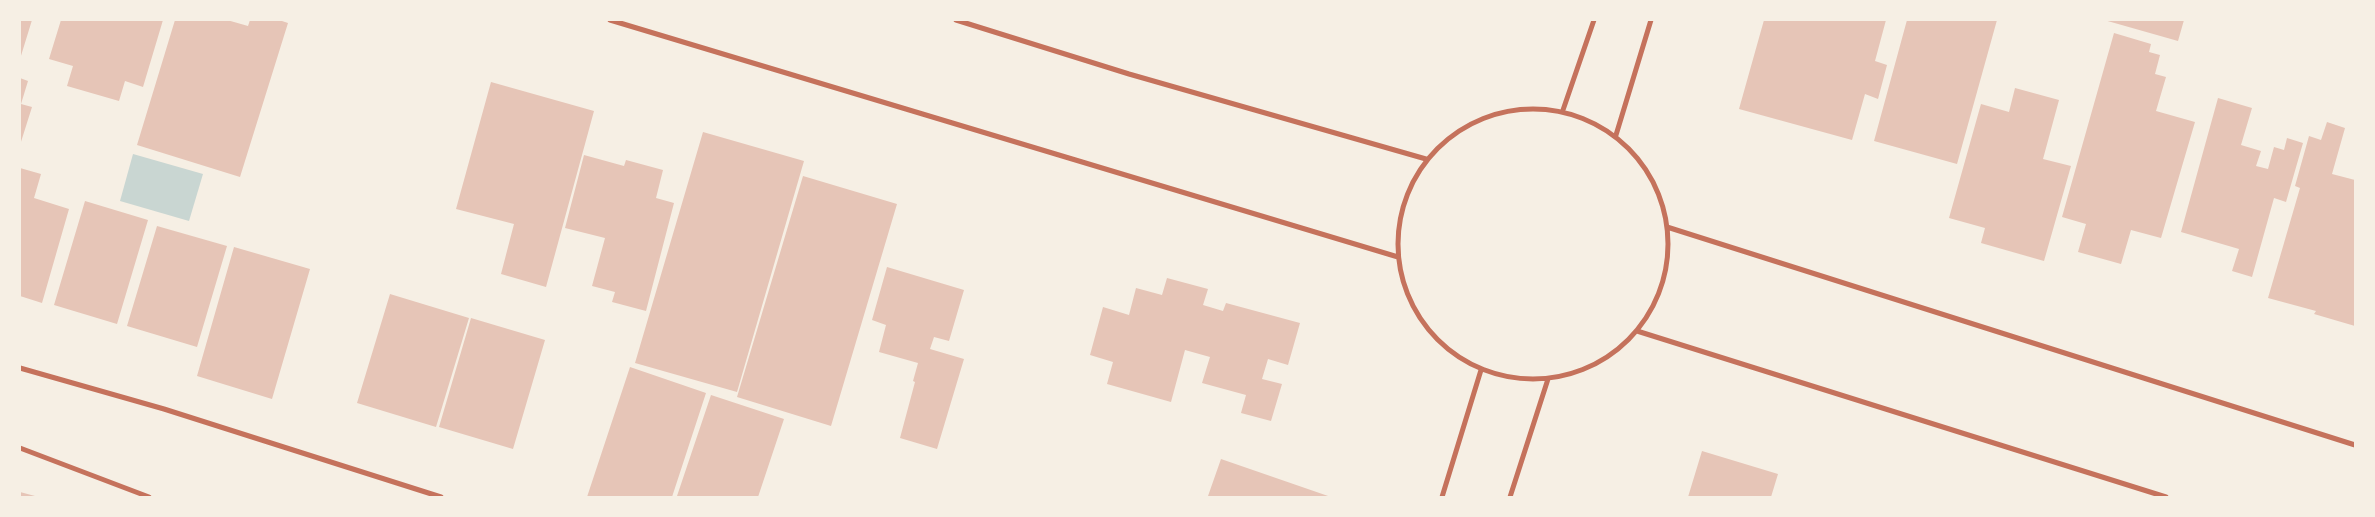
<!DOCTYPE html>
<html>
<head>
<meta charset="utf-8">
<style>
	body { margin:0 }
	#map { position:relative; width:2375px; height:517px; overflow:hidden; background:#f6efe4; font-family:"Roboto Serif",serif }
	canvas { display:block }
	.frame { position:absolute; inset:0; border:21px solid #f6efe4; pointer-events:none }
</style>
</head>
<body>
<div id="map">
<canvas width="2375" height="517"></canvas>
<div class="frame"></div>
</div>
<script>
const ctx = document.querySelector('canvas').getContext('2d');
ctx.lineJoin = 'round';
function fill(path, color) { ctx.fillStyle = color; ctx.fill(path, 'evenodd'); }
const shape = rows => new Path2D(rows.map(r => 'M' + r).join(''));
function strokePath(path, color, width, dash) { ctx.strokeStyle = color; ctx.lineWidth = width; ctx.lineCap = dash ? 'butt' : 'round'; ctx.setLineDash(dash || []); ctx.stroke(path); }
fill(shape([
	[133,154,203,174,189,221,120,201]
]), '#c9d6d2');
fill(shape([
	[20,20,32,20,20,59],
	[61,20,163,20,143,87,125,81,119,101,67,86,73,66,49,59],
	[175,20,227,20,248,26,250,20,279,20,288,23,240,177,137,145],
	[1764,20,1886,20,1875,61,1887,65,1878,99,1865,94,1852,140,1739,109],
	[1907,20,1997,20,1957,164,1874,141],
	[2104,20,2184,20,2178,41],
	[2114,33,2151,44,2149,52,2160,55,2155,74,2166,77,2156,111,2195,122,2161,238,2131,230,2121,264,2078,252,2086,224,2062,217],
	[20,78,28,81,21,104,32,107,20,145],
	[491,82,594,111,546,287,501,274,514,224,456,209],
	[2015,88,2059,100,2043,159,2071,166,2044,261,1981,243,1985,228,1949,218,1981,104,2009,112],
	[2218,98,2252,108,2241,145,2261,151,2256,166,2268,169,2274,147,2284,150,2287,138,2303,143,2286,202,2274,198,2252,277,2232,271,2239,249,2181,232],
	[2327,122,2345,128,2332,174,2355,180,2355,326,2314,314,2316,311,2268,298,2300,188,2295,186,2309,136,2321,140],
	[703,132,804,161,737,392,635,363],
	[584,155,624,166,626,160,663,170,656,198,674,203,646,311,612,302,615,292,592,286,605,238,565,228],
	[20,168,41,174,34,198,69,209,42,303,20,296],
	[803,176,897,204,831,426,737,397],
	[85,201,148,220,117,324,54,305],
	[157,226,227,246,197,347,127,326],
	[234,247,310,269,272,399,197,376],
	[887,267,964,290,949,341,934,337,930,349,964,359,937,449,900,438,915,382,913,381,918,363,879,352,886,325,872,320],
	[1167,278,1208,289,1203,305,1223,311,1226,303,1300,323,1288,365,1268,359,1262,379,1282,384,1271,421,1241,413,1246,395,1202,383,1210,357,1185,350,1171,402,1107,384,1113,362,1090,355,1103,307,1129,315,1136,288,1162,295],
	[390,294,469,318,436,427,357,403],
	[471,318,545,340,513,449,439,427],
	[630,367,706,393,672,497,587,497],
	[711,395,784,419,758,497,677,496],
	[1702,451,1778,474,1771,497,1688,497],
	[1221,459,1331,497,1211,497,1208,496],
	[20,492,35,496,35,497,20,497]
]), '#e6c5b7');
strokePath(shape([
	[610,20,1398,257],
	[956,20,1129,74,1426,159],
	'1398 244a135 135 0 1 1 270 0a135 135 0 1 1-270 0Z',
	[1563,110,1594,20],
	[1616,135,1651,20],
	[1667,227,2355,445],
	[1637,331,2166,497],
	[20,368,164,409,441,497],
	[20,448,149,497],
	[1442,497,1481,370],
	[1510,497,1548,379]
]), '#c5725c', 5);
</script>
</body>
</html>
